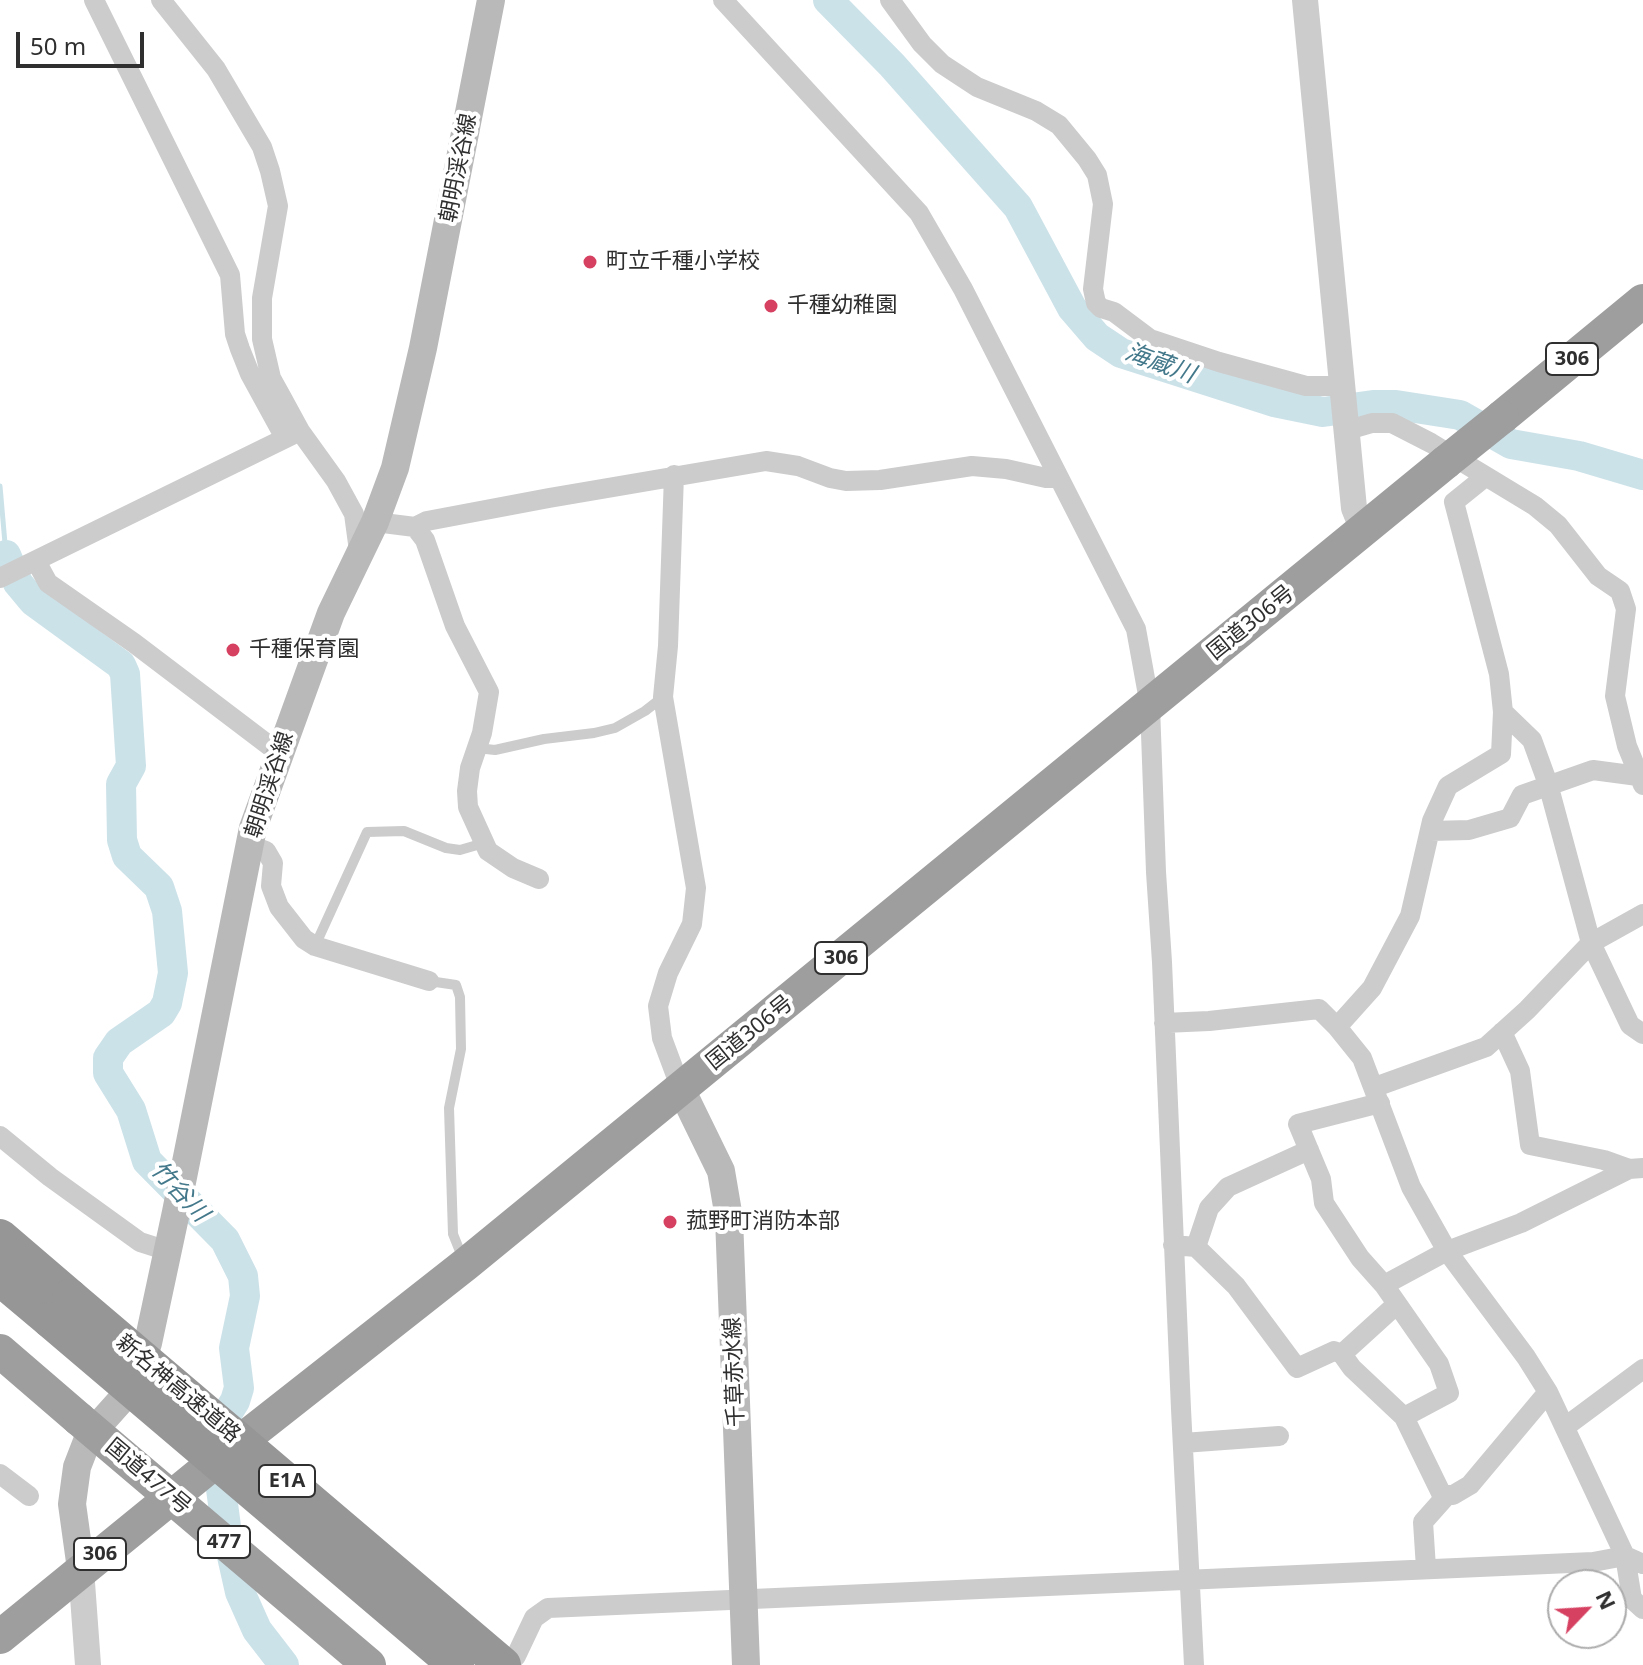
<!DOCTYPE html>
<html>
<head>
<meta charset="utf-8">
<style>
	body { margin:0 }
	#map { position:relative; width:1643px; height:1665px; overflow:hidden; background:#fff; font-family:"Noto Sans",sans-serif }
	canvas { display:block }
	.north { position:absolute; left:1547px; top:1569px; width:80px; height:80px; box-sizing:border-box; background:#fff; border:2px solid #acacac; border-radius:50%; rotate:65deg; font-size:22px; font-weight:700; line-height:32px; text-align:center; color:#2f2f2f }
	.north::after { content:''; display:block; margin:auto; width:28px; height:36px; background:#d64162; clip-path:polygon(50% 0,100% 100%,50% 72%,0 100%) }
	.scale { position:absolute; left:16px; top:32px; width:128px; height:36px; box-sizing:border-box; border:4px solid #2f2f2f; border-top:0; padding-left:10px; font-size:24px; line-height:28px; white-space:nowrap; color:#2f2f2f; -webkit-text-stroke:6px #fff; paint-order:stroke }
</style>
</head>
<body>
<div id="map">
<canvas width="1643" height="1665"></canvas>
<div class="north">N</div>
<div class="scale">50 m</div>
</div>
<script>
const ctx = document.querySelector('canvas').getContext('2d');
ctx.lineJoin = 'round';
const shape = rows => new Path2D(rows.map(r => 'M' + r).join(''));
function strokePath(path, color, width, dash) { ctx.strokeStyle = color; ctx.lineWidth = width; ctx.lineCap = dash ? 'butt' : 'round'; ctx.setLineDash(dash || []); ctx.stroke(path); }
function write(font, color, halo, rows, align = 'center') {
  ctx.font = font + ' "Noto Sans","Noto Sans JP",sans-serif'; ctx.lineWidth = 8; ctx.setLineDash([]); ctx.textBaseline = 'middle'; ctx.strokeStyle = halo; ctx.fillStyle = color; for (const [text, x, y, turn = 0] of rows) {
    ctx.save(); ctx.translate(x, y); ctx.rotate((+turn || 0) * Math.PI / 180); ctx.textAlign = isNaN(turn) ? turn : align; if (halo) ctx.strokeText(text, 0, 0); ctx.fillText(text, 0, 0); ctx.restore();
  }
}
strokePath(shape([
	[0,486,6,555]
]), '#cce2e9', 5);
strokePath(shape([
	[828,0,892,65,1018,207,1072,308,1097,337,1121,353,1274,402,1323,412,1373,405,1396,405,1460,415,1511,444,1579,456,1643,475],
	[6,555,18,583,33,601,121,665,125,674,131,766,121,784,122,840,127,856,159,887,167,911,173,973,167,1003,161,1013,119,1042,108,1058,108,1073,131,1110,147,1161,225,1240,243,1276,245,1296,234,1348,239,1388,235,1401,217,1430,215,1444,227,1534,240,1592,257,1630,284,1665]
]), '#cce2e9', 30);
strokePath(shape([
	[477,748,495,750,544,739,594,733,615,728,645,711,663,697],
	[315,946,367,832,404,831,446,848,460,850,484,843],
	[429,981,456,985,460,997,461,1049,449,1108,453,1234,463,1259]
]), '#ccc', 10);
strokePath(shape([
	[94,0,230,275,235,334,240,349,250,374,285,438],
	[161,0,216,69,262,147,270,171,278,206,262,298,262,339,271,378,281,396,300,431,336,481,354,514,359,551],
	[723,0,919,213,963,289,1136,629,1150,706,1156,872,1162,962,1181,1409,1194,1665],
	[890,0,922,44,942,64,977,87,1036,111,1059,125,1087,159,1097,175,1103,204,1093,289,1096,303,1101,308,1114,312,1150,339,1219,362,1306,386,1343,386],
	[1348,430,1372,423,1392,423,1431,443,1535,506,1558,525,1598,576,1620,591,1626,609,1615,696,1627,746,1643,785],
	[674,475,668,646,663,697,696,888,692,924,668,973,658,1006,662,1038,681,1089],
	[1485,477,1454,502,1499,674,1503,712,1532,740,1548,784,1591,943,1630,1025,1643,1034],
	[375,522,415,527,427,521,549,498,766,461,798,466,830,478,846,481,880,480,972,466,1006,469,1046,478,1058,478],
	[415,527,425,540,455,626,489,692,482,733,470,768,467,791,468,807,488,851,513,868,539,879],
	[36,561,48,583,134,643,279,753],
	[0,578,296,433],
	[1430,831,1469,830,1510,818,1522,795,1593,770,1638,776],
	[250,845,266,851,273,863,271,886,279,907,304,939,315,946,429,981],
	[1164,1023,1209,1021,1319,1009,1337,1027,1362,1058,1411,1187,1447,1251,1526,1357,1548,1392,1625,1556,1632,1599,1643,1609],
	[1337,1027,1372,988,1410,916,1432,821,1448,786,1501,754,1503,712],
	[1502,1032,1520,1071,1530,1145,1604,1160,1629,1169],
	[1375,1087,1486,1047,1527,1010,1591,943,1643,914],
	[1380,1103,1298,1124,1321,1179,1324,1203,1360,1258,1384,1285,1447,1251,1521,1223,1629,1169,1643,1168],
	[0,1136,50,1177,140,1242,168,1251],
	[1173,1245,1196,1247,1236,1286,1297,1368,1334,1351,1342,1354,1352,1368,1404,1417,1442,1495,1453,1495,1470,1485,1548,1392],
	[1196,1247,1209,1208,1228,1187,1309,1150],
	[1384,1285,1439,1364,1449,1393,1404,1417],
	[1342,1354,1397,1304],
	[1565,1427,1643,1369],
	[1183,1443,1279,1436],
	[0,1474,29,1496],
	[1426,1568,1423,1522,1447,1495],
	[508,1665,516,1656,534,1618,548,1608,1593,1562,1625,1556,1643,1564]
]), '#ccc', 20);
strokePath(shape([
	[1305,0,1354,508,1363,530],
	[81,1569,88,1665]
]), '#ccc', 26);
strokePath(shape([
	[681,1089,721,1171,729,1218,746,1665],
	[81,1569,72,1504,77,1467,89,1436,123,1398,137,1376,148,1343,176,1212,253,828,331,613,375,522,395,468,423,348,491,0]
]), '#b9b9b9', 28);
strokePath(shape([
	[1502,417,1643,301],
	[0,1351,79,1419],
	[0,1637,232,1448,466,1264,1446,462]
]), '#9e9e9e', 34);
strokePath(shape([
	[0,1237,70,1297],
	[0,1278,50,1320]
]), '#969696', 36);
strokePath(shape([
	[1446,462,1502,417],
	[79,1419,369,1665]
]), '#9e9e9e', 34);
strokePath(shape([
	[70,1297,503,1665],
	[50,1320,456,1665]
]), '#969696', 36);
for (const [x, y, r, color] of [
	[590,262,8,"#d64162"],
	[771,306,8,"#d64162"],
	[233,650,8,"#d64162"],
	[670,1222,8,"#d64162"]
]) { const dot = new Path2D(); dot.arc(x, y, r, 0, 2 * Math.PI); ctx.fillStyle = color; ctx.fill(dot); strokePath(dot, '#fff', 3); }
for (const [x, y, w] of [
	[1572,359,52],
	[841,958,52],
	[287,1481,56],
	[224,1542,52],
	[100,1554,52]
]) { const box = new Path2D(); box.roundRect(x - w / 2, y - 16, w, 32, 6); ctx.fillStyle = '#fff'; ctx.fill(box); strokePath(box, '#2f2f2f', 2); }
write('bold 20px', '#2f2f2f', null, [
	["306",1572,359],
	["306",841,958],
	["E1A",287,1481],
	["477",224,1542],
	["306",100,1554]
]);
write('22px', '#2f2f2f', '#fff', [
	["朝明渓谷線",459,168,-79],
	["国道306号",1251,623,-39],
	["朝明渓谷線",270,785,-72],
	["国道306号",750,1033,-39],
	["千草赤水線",735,1372,-92],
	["新名神高速道路",178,1389,40],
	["国道477号",148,1477,40]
]);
write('22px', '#2f2f2f', '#fff', [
	["町立千種小学校",606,262],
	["千種幼稚園",787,306],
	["千種保育園",249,650],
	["菰野町消防本部",686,1222]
], 'left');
write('italic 24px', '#44798b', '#fff', [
	["海蔵川",1160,364,20],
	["竹谷川",179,1192,47]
]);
</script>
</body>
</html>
